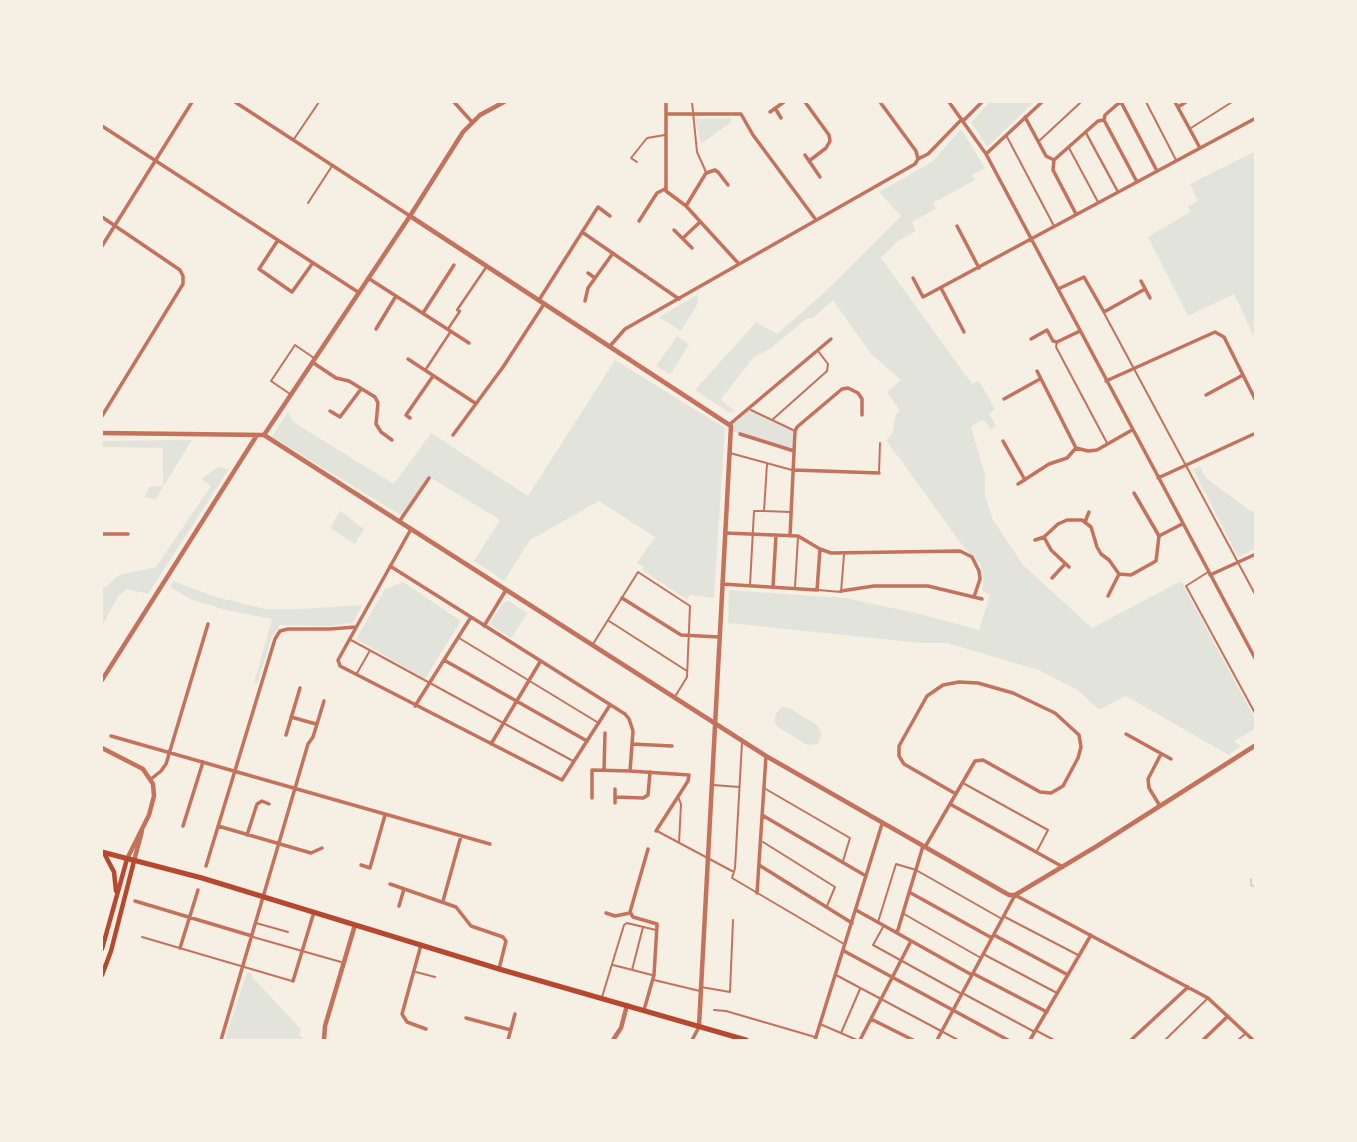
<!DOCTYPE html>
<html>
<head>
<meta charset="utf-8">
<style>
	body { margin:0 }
	#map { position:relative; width:1357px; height:1142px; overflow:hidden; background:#f6efe4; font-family:Arial,sans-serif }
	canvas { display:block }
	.frame { position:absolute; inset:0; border:103px solid #f6efe4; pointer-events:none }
</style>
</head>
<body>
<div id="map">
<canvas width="1357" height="1142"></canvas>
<div class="frame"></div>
</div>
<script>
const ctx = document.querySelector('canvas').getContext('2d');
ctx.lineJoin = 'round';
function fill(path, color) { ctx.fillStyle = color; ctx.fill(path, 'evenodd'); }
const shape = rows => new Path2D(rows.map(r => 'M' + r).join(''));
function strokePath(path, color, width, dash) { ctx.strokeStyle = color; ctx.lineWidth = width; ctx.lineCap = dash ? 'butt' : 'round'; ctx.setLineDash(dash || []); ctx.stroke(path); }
fill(shape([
	[990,102,1034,102,987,147,971,122],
	[731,118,731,122,701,144,695,119],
	[961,129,985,168,972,175,975,180,933,203,936,209,912,222,916,231,898,241,881,258,972,384,979,381,995,409,989,414,996,426,990,429,986,422,981,420,971,427,985,475,985,495,993,520,1023,565,1092,628,1181,581,1255,719,1255,729,1234,741,1241,746,1229,755,1126,696,1099,710,1079,691,1039,670,947,643,922,643,728,623,729,590,844,598,912,612,979,630,990,595,982,591,984,579,980,563,966,550,886,440,892,434,896,414,900,411,887,392,901,380,871,354,833,300,813,318,806,319,771,348,753,358,721,399,735,412,728,412,695,390,756,322,777,334,825,292,901,216,879,192,932,162],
	[1255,151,1255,339,1234,294,1188,316,1148,237,1190,212,1188,206,1198,201,1190,184],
	[697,295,698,303,681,331,659,317],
	[677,336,689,344,670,375,656,366],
	[615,360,725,428,714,598,690,595,687,600,642,570,644,567,637,563,655,537,599,501,530,540,504,581,474,561,500,520,428,476,402,516,272,437,288,411,293,422,394,484,431,433,528,496],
	[750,409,795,431,794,451,731,431,730,424],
	[192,440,155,500,145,497,149,487,163,486,163,448,102,447,102,441],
	[1200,466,1206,478,1252,512,1255,510,1255,549,1238,557,1193,469],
	[218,467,229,469,148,594,127,589,119,595,102,626,102,587,106,587,119,575,156,567,211,486,201,479],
	[340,511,364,529,355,544,330,528],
	[173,581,216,597,265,609,301,609,362,605,353,623,329,626,280,625,272,637,257,684,254,683,272,619,230,611,192,600,170,587],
	[403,582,461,621,425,679,356,639,385,589],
	[508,601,528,613,511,638,489,624,504,602],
	[782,707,789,708,817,725,822,734,818,744,807,745,778,727,774,722,777,712],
	[247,972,252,974,252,977,301,1029,299,1035,305,1040,225,1040]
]), '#e2e4dc');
strokePath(shape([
	[1251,879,1251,885,1256,887]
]), '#c9d6d2', 2);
strokePath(shape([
	[692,102,697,152,706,172],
	[1146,102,1176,160],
	[1191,128,1232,102],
	[1006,135,1054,226],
	[294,139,319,102],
	[1039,141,1081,102],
	[1069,148,1098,202],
	[637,162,631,158,647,138,665,135],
	[308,203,332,166],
	[1104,313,1256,596],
	[1057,342,1056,347,1107,443],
	[290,394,271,381,295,345,314,358],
	[751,410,793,430],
	[772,420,827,371,828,364,818,351],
	[730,453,792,470],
	[879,472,880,443],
	[764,511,790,512],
	[1208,572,1186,586,1256,715],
	[750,585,754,511,764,511,767,464],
	[795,587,798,537],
	[818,590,841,592,844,555],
	[609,621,687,671],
	[459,638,597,722],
	[351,640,573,761],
	[593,644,638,572,690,606,687,677,676,695],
	[356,675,369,652],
	[742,742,735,868,732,878,844,944],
	[963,783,1048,830,1037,851],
	[713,785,739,787],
	[764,788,850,838,843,861],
	[678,797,681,804,679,843],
	[657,831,732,871],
	[763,842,835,887,827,906],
	[904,914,981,958],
	[1005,917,1078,955],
	[878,922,896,864,916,870,1002,919],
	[256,923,288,932],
	[883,927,873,945,960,993],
	[142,937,292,981],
	[253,937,341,962],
	[985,955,1057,993],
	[613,965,652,975],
	[632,970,643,927],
	[416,972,435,977],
	[836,975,958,1040],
	[654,980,700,991],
	[701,987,730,992,733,920],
	[964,994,1033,1031],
	[602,997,624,925,627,923,656,930],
	[714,1010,726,1011,815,1037],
	[820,1024,857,1040],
	[1037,1031,1054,1040],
	[841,1033,860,989],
	[1165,1040,1208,998],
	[1238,1040,1245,1034]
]), '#c5725c', 2);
strokePath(shape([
	[1086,133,1118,192],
	[448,329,460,311,457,310,487,266],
	[426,369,451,331]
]), '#c5725c', 2.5);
strokePath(shape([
	[235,102,410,216],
	[454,102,472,122],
	[666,102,666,191,686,206,739,264],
	[805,102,829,135,830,141,826,148,809,161],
	[880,102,916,151,918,159],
	[949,102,986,154,1256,660],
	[1121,102,1157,171],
	[1175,102,1200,148],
	[1178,107,1186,102],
	[775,108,781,118],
	[770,112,784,102],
	[666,114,741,114,753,135,816,220],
	[1025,117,1046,156,1054,160],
	[1104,120,1137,182],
	[963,121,982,102],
	[102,126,358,292],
	[986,154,1042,102],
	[805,155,820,177],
	[1054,160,1098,121,1104,120,1105,115,1120,102],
	[1054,160,1053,170,1076,214],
	[686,206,706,173,715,170,718,172,728,185],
	[102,217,180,270,183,276,183,284,102,416],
	[639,221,657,193,665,189],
	[957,226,979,268],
	[674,230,692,248],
	[582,232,679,299],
	[683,238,700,222],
	[278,240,259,269,292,292,312,264],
	[102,246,192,102],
	[588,273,595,278],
	[368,278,469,343],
	[913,278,923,297,1256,118],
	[1141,281,1150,298],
	[941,288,964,332],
	[1058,289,1084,277,1104,312,1145,289],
	[539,300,598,207,610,216],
	[585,301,588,288,613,253],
	[423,313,454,265],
	[376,329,396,296],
	[1031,339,1047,330,1053,341,1057,342,1080,331],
	[610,346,625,329,915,164,918,159,928,154,962,119],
	[408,359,475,403],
	[312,362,336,378,349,381,375,397,378,403,376,424,381,432,392,440],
	[1037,371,1076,448,1088,451,1097,450,1132,430],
	[1106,381,1215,332,1224,337,1256,401],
	[1206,395,1243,375],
	[1004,399,1040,379],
	[330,411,340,417,361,389],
	[410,418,406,415,433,376],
	[730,424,831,339],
	[740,434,794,451],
	[453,435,503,367,544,304],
	[1003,441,1025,480],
	[794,470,879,473],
	[1158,478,1256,433],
	[1018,484,1049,464,1067,458,1076,448],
	[1134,493,1159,536],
	[399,522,429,478],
	[1085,522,1089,512],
	[411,529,338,660,340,666,562,780,610,705],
	[725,533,798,536,820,549,831,553,960,551,972,557,979,571,980,579,974,597],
	[102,534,128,534],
	[790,536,795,431,797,427,842,389,848,388,858,393,862,399,862,415],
	[1044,537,1051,550,1069,567],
	[1035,540,1044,537,1058,524,1067,520,1082,520,1091,527,1097,547,1101,554,1109,560,1119,574,1131,575,1156,561,1159,536,1182,524],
	[390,566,625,714,629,719,633,731,630,771,689,775,688,781,656,831],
	[1210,575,1256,554],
	[1052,578,1065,564],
	[722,584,817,590,820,549],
	[773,587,776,535],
	[841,591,874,586,928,586,982,599],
	[1108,596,1119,574],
	[622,598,681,635,719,637],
	[484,626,506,590],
	[444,660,587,741],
	[415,706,471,617],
	[291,717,316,724],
	[1126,734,1171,759],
	[286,735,300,688],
	[111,736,490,844],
	[491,744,540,662],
	[632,744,672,746],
	[604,770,605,733],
	[151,779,161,771,166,764,208,624],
	[615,797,643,798,648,795,650,772],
	[592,798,592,770,630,771],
	[615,803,615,789],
	[950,804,1063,867],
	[1160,806,1149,788,1148,779,1161,754],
	[762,815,866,876],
	[183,826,203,762],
	[218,826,311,853,322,848],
	[247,835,257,804,262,801,269,804],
	[925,847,975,761,983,760,1040,792,1051,793,1063,786,1078,758,1081,747,1079,735,1055,713,1013,693,978,683,959,682,943,685,927,696,899,746,899,756,904,764,956,794],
	[648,849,630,912,633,917,657,924],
	[361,865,370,868,385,815],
	[759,865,852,923],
	[206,866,275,639,280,631,288,629,330,629,356,627],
	[390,884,456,907,471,926,503,937,506,941,499,969],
	[909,892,992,938],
	[757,893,766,756],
	[135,901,252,936],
	[443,901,461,836],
	[399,906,404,889],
	[856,910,972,975],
	[606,913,615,916,630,913],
	[897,933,923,846],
	[994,935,1068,975],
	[421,945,402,1014,407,1022,426,1029],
	[180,948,198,890],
	[844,951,1008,1040],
	[974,974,1047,1012],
	[293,981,314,912],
	[644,1010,654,975,657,925],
	[466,1018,511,1030],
	[871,1019,913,1040],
	[221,1040,308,744,313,737,324,701],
	[508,1040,515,1014],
	[692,1040,699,1027],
	[815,1040,882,824],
	[860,1040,911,941],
	[937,1040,1015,895,1208,998,1253,1040],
	[1030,1040,1091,935],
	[1131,1040,1188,987],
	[1203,1040,1228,1016]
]), '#c5725c', 3.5);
strokePath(shape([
	[410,216,731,426,699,1026],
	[102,433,264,435,766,756,1009,895,1015,895,1097,846,1256,745],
	[264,435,410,216,463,132,480,115,504,102],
	[102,680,257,435],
	[102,748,143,769,153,784,154,796,149,815,127,859],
	[134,861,142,831],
	[324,1040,325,1026,355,925],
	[613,1040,621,1028,627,1005]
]), '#c5725c', 4.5);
strokePath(shape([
	[104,853,114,872,116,891],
	[102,949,127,859],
	[102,975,111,951,134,861]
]), '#b5482f', 4.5);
strokePath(shape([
	[102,852,202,878,499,969,746,1040]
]), '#b5482f', 5);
</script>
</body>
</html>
